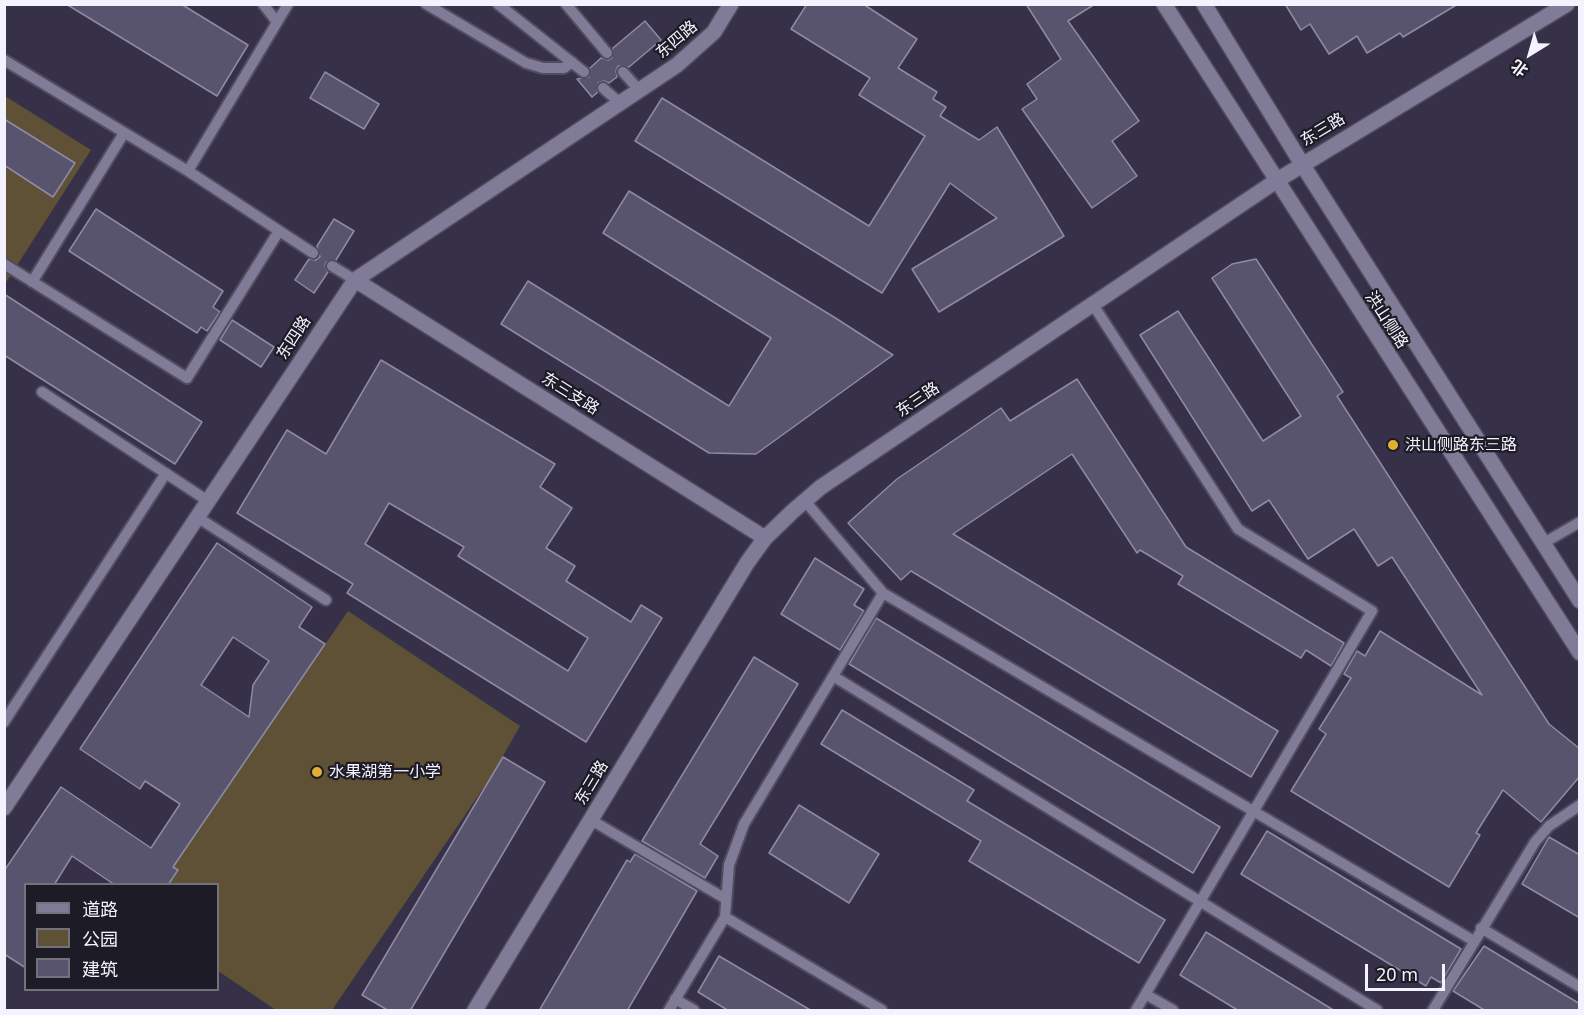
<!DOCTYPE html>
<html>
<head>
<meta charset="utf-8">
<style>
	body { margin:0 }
	#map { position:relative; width:1584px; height:1015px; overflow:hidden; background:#363148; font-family:"Noto Sans","Noto Sans SC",sans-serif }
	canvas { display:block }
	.frame { position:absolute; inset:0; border:6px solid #f4f2fe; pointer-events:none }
	.legend { position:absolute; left:24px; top:883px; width:195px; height:108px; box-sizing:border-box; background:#1d1b25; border:2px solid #73717c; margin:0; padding:8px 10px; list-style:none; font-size:18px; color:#f4f2fe }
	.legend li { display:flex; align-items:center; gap:12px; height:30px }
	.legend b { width:30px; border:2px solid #73717c }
	.north { position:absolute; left:1500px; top:24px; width:60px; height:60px; -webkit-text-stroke:4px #1d1b25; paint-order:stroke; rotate:217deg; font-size:16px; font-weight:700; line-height:24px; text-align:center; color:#f4f2fe }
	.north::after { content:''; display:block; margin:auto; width:21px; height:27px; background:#f4f2fe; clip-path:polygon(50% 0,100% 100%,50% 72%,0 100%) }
	.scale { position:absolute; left:1365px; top:964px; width:80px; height:27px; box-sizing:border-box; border:3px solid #f4f2fe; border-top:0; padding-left:8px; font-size:18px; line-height:21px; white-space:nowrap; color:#f4f2fe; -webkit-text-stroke:4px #1d1b25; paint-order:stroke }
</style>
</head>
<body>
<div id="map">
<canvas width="1584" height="1015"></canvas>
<div class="frame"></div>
<ul class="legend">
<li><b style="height:8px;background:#807b96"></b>道路</li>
<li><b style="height:16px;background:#5f5135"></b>公园</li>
<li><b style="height:16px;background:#59546d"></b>建筑</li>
</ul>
<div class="north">北</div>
<div class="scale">20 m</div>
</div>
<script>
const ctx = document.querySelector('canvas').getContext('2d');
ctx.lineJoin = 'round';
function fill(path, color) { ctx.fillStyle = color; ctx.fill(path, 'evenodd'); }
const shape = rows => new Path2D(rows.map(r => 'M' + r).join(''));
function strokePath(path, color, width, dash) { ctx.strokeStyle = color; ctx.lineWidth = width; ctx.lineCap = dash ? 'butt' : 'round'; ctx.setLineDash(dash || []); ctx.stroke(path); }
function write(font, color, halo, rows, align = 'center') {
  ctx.font = font + ' "Noto Sans","Noto Sans SC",sans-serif'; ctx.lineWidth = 4.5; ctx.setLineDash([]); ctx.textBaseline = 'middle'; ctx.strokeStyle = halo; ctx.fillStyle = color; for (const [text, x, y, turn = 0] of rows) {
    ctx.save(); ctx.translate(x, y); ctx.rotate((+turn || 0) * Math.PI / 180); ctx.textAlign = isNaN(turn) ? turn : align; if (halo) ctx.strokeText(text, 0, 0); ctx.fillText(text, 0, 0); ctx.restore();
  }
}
fill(shape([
	[5,96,91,150,5,284],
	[348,611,520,726,491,777,332,1010,276,1010,218,971,218,884,168,884,178,870,166,862,193,838]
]), '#5f5135');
const building = shape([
	[66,4,181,4,248,45,217,96,66,4],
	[807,4,863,4,917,39,898,68,937,92,933,99,946,107,940,116,979,140,997,127,1064,236,939,312,912,269,997,218,950,183,882,293,635,141,662,98,869,226,925,136,859,95,870,78,791,29,807,4],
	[1026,4,1095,4,1068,21,1139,121,1112,141,1137,176,1092,208,1022,109,1037,99,1027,84,1061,59,1026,4],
	[1285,4,1458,4,1403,37,1400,33,1367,53,1357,36,1329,54,1310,24,1301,30,1285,4],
	[645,21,661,40,629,67,618,66,616,70,617,77,609,83,604,81,598,83,597,93,592,97,577,79,589,77,590,68,601,58,608,60,612,58,613,48,645,21],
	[325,72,379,104,364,129,310,98,325,72],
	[4,119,75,163,53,197,4,165,4,119],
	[629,191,837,319,893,355,756,454,709,453,501,324,528,281,729,406,771,338,603,233,629,191],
	[96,209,223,291,213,307,220,312,207,331,201,327,197,333,69,251,96,209],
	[334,219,354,231,336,260,326,262,325,266,328,272,314,293,295,280,309,259,316,260,320,257,317,246,334,219],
	[1256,259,1343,392,1337,396,1549,724,1580,749,1580,776,1541,822,1503,790,1476,833,1480,835,1449,887,1291,791,1326,734,1319,729,1351,678,1344,674,1357,651,1365,656,1380,631,1482,695,1392,557,1378,566,1354,529,1308,559,1269,500,1252,511,1140,335,1178,311,1263,441,1301,416,1212,278,1232,264,1256,259],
	[4,294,202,422,175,464,4,355,4,294],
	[232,320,274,347,261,367,220,340,232,320],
	[381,360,555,464,540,487,572,508,546,548,575,566,566,581,631,622,641,605,662,618,586,742,347,593,353,584,237,513,287,430,326,454,381,360],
	[389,503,464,547,458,556,588,638,568,671,365,544,389,503],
	[1077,379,1186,547,1344,643,1331,666,1306,650,1301,658,1178,584,1183,576,1140,550,1137,553,1072,454,953,534,1278,731,1251,777,911,571,901,580,848,523,897,479,1001,408,1010,421,1077,379],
	[217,543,312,607,299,627,325,644,173,867,178,870,168,885,115,885,72,856,54,885,26,885,26,968,4,954,4,871,61,787,151,848,180,804,145,781,140,789,80,749,217,543],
	[233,637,269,661,253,685,249,717,201,685,233,637],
	[815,558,864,589,854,605,864,611,840,650,781,614,815,558],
	[876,618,1220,827,1193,873,849,664,876,618],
	[754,657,798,684,700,844,718,856,705,878,642,841,754,657],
	[842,710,974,790,967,801,1165,920,1139,963,969,861,981,841,821,744,842,710],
	[503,757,545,782,410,1011,389,1011,362,995,503,757],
	[799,805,879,854,849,903,769,853,799,805],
	[1267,831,1461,949,1441,983,1431,977,1426,986,1241,874,1267,831],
	[1549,837,1580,855,1580,918,1522,884,1549,837],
	[635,854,697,891,627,1011,539,1011,627,860,630,862,635,854],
	[1206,932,1335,1011,1239,1011,1180,975,1206,932],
	[1484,946,1580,1004,1580,1011,1486,1011,1453,991,1484,946],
	[719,956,812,1011,729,1011,698,992,719,956]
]);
fill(building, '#59546d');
strokePath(building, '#8f8aa5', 1.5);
const lane = shape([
	[263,4,277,22],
	[426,4,526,63,543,68,564,68,572,62],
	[498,4,584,72],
	[566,4,607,53],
	[4,60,188,171,313,253],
	[623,72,640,91],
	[603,88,621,104],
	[188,171,288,4],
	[4,264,187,378,279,231],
	[332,266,355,280],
	[32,282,124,133],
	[1092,303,1238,529,1372,611,1136,1010],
	[42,392,208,501],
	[197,517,326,600],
	[1542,544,1580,522],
	[883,593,1474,941],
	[833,676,1377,1010],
	[4,722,166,473],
	[591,820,726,899],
	[725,917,729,865,744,824,883,593,805,501],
	[1481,928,1580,987],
	[1147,995,1173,1010],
	[675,999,694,1010],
	[669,1010,725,917,882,1010],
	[1433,1010,1535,842,1549,826,1580,805]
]);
const street = shape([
	[355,280,765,538],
	[4,808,355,280,677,65,714,32,731,4]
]);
const secondary = shape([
	[1164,4,1580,653],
	[1204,4,1302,164,1580,601],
	[475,1010,747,563,765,538,793,511,821,487,1276,181,1567,4]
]);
strokePath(lane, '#514c5f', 14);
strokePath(street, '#514c5f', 18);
strokePath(secondary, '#514c5f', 18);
strokePath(lane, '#807b96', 10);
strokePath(street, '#807b96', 15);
strokePath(secondary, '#807b96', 15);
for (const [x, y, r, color] of [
	[1393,445,6,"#e3ae34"],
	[317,772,6,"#e3ae34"]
]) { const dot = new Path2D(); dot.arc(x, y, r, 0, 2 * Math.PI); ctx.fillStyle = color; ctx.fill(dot); strokePath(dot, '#1d1b25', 2); }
write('16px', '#f4f2fe', '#1d1b25', [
	["东四路",677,40,-40],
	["东三路",1323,130,-31],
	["洪山侧路",1386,320,57],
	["东四路",294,338,-57],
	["东三支路",570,394,32],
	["东三路",918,400,-34],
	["东三路",592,783,-59]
]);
write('16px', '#f4f2fe', '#1d1b25', [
	["洪山侧路东三路",1405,445],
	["水果湖第一小学",329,772]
], 'left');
</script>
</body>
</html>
